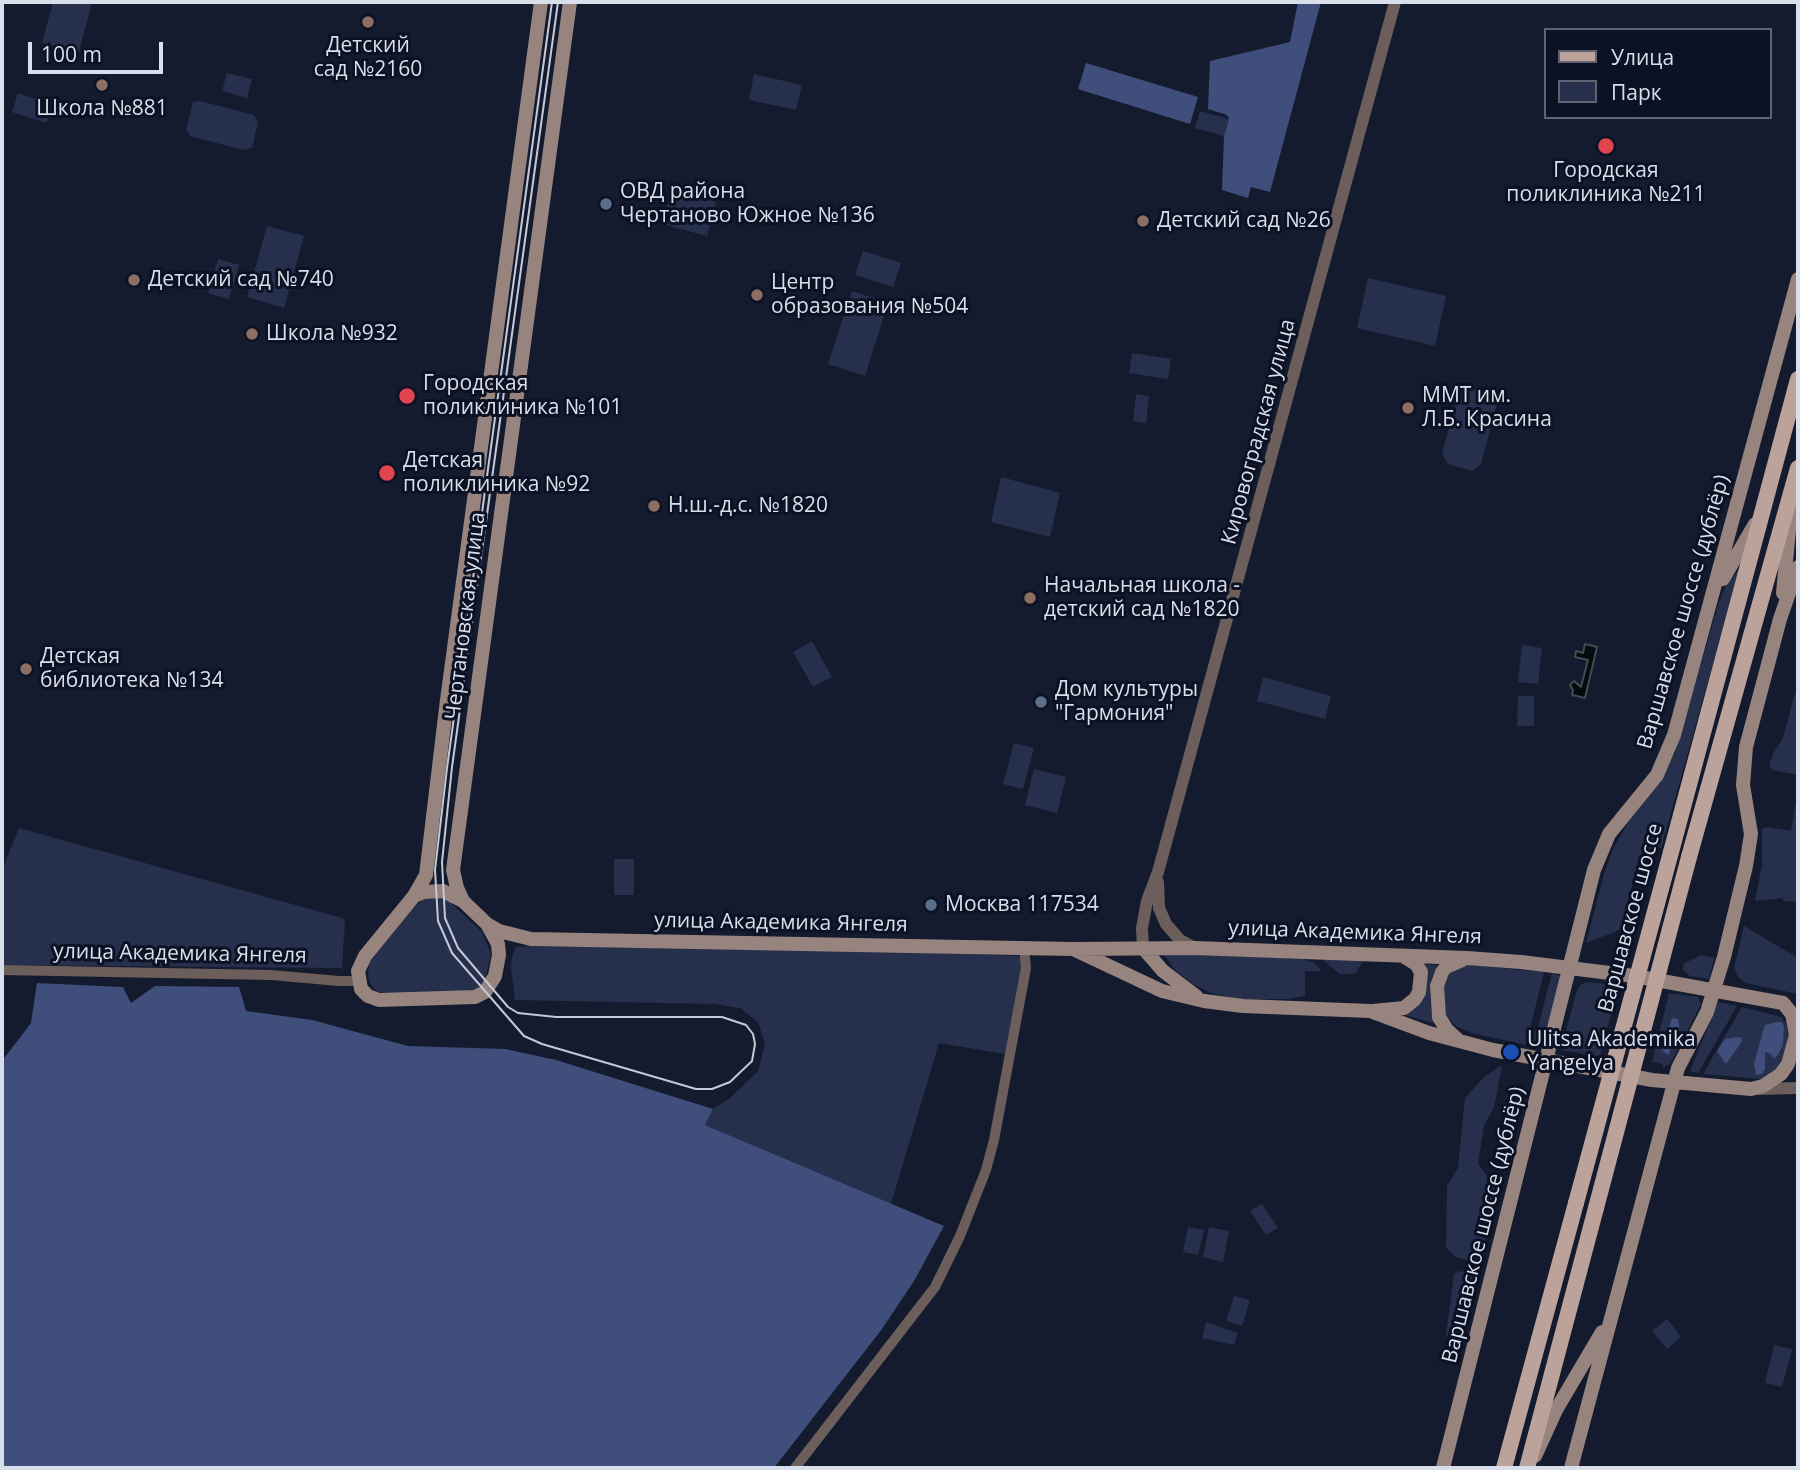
<!DOCTYPE html>
<html>
<head>
<meta charset="utf-8">
<style>
	body { margin:0 }
	#map { position:relative; width:1800px; height:1470px; overflow:hidden; background:#151b2e; font-family:"Open Sans",sans-serif }
	canvas { display:block }
	.frame { position:absolute; inset:0; border:4px solid #d9deeb; pointer-events:none }
	.legend { position:absolute; left:1544px; top:28px; width:228px; height:91px; box-sizing:border-box; background:#0c1224; border:2px solid #5e6474; margin:0; padding:9px 12px; list-style:none; font-size:21px; color:#d9deeb }
	.legend li { display:flex; align-items:center; gap:14px; height:35px }
	.legend b { width:35px; border:2px solid #5e6474 }
	.scale { position:absolute; left:28px; top:42px; width:135px; height:32px; box-sizing:border-box; border:4px solid #d9deeb; border-top:0; padding-left:9px; font-size:21px; line-height:24px; white-space:nowrap; color:#d9deeb; -webkit-text-stroke:5px #0c1224; paint-order:stroke }
</style>
</head>
<body>
<div id="map">
<canvas width="1800" height="1470"></canvas>
<div class="frame"></div>
<ul class="legend">
<li><b style="height:9px;background:#bba29b"></b>Улица</li>
<li><b style="height:19px;background:#26304c"></b>Парк</li>
</ul>
<div class="scale">100 m</div>
</div>
<script>
const ctx = document.querySelector('canvas').getContext('2d');
ctx.lineJoin = 'round';
function fill(path, color) { ctx.fillStyle = color; ctx.fill(path, 'evenodd'); }
const shape = rows => new Path2D(rows.map(r => 'M' + r).join(''));
function strokePath(path, color, width, dash) { ctx.strokeStyle = color; ctx.lineWidth = width; ctx.lineCap = dash ? 'butt' : 'round'; ctx.setLineDash(dash || []); ctx.stroke(path); }
function write(font, color, halo, rows, align = 'center') {
  ctx.font = font + ' "Open Sans",sans-serif'; ctx.lineWidth = 6; ctx.setLineDash([]); ctx.textBaseline = 'middle'; ctx.strokeStyle = halo; ctx.fillStyle = color; for (const [text, x, y, turn = 0] of rows) {
    ctx.save(); ctx.translate(x, y); ctx.rotate((+turn || 0) * Math.PI / 180); ctx.textAlign = isNaN(turn) ? turn : align; if (halo) ctx.strokeText(text, 0, 0); ctx.fillText(text, 0, 0); ctx.restore();
  }
}
fill(shape([
	[53,2,92,2,79,52,42,43],
	[227,73,252,79,247,98,222,91],
	[754,74,802,85,796,110,749,100],
	[18,93,53,105,46,123,12,112],
	[200,101,254,115,258,122,252,148,243,150,190,136,186,129,193,102],
	[1200,111,1229,119,1224,136,1195,128],
	[673,185,717,197,707,236,662,224],
	[267,226,304,236,284,308,247,297],
	[863,251,901,263,893,287,855,275],
	[218,259,239,265,229,299,208,293],
	[1368,278,1446,296,1435,346,1357,328],
	[852,291,888,303,865,376,828,364],
	[1132,353,1171,359,1168,379,1129,373],
	[1467,387,1492,394,1497,404,1481,464,1472,471,1448,464,1442,454,1458,394],
	[1136,394,1149,396,1146,423,1133,421],
	[1001,477,1060,493,1050,537,991,522],
	[1740,568,1661,848,1655,847,1651,861,1639,859,1622,923,1628,925,1627,927,1586,943,1605,870,1614,847,1629,821,1656,787,1675,753,1719,602,1726,585],
	[812,641,832,677,813,687,793,652],
	[1522,645,1542,648,1538,684,1518,682],
	[1263,677,1331,696,1325,719,1257,701],
	[1795,693,1798,694,1798,775,1773,770,1769,766,1773,754,1783,738],
	[1518,696,1534,696,1534,726,1517,726],
	[1014,743,1034,748,1023,789,1003,784],
	[1034,769,1066,777,1057,813,1025,805],
	[1798,789,1798,902,1783,901,1783,898,1755,901,1762,865,1762,829,1768,827,1791,831],
	[19,828,342,918,345,921,342,968,2,965,2,870],
	[614,859,634,859,634,895,614,895],
	[435,897,448,900,482,932,491,954,485,980,476,990,396,994,378,992,371,985,368,976,369,963,377,950,412,909,423,900],
	[1744,926,1798,958,1798,994,1746,983,1738,977,1734,968],
	[526,946,912,952,1017,956,1024,960,1005,1054,939,1043,891,1204,705,1125,713,1109,730,1098,758,1071,765,1044,758,1022,740,1008,714,1004,515,1000,511,968,512,957,516,947],
	[1162,952,1303,959,1314,963,1322,971,1305,971,1305,996,1288,999,1237,999,1211,993,1193,984,1176,971],
	[1701,955,1714,958,1709,979,1690,976,1682,969,1684,967,1683,964],
	[1322,959,1364,960,1355,974,1340,974],
	[1423,964,1437,965,1431,979,1430,996,1431,1012,1436,1024,1405,1015,1416,1007],
	[1471,965,1544,972,1526,1045,1472,1033,1456,1026,1447,1018,1443,1009,1443,990,1447,974,1460,966],
	[1552,973,1561,976,1544,1045,1541,1047,1533,1046,1535,1030,1538,1027],
	[1587,982,1619,986,1600,1055,1598,1056,1561,1050,1577,990,1580,985],
	[1669,993,1698,997,1701,1004,1670,1064,1663,1068,1663,1064,1652,1062],
	[1718,1002,1737,1006,1698,1073,1690,1071],
	[1742,1007,1781,1017,1786,1023,1789,1036,1780,1066,1761,1079,1703,1074],
	[1502,1065,1494,1108,1484,1125,1478,1164,1498,1191,1479,1263,1455,1257,1446,1247,1447,1186,1458,1168,1465,1098,1484,1077],
	[1262,1204,1278,1228,1266,1235,1250,1211],
	[1188,1227,1204,1230,1198,1255,1183,1252],
	[1209,1227,1229,1231,1223,1262,1203,1257],
	[1461,1271,1469,1273,1474,1277,1463,1338,1457,1340,1449,1338,1446,1335,1454,1274],
	[1234,1296,1250,1300,1242,1326,1226,1321],
	[1667,1319,1681,1337,1667,1349,1652,1331],
	[1206,1322,1238,1333,1234,1345,1202,1338],
	[1774,1345,1792,1349,1782,1387,1765,1383]
]), '#26304c');
fill(shape([
	[1298,2,1321,2,1270,192,1251,187,1248,198,1222,190,1224,136,1229,119,1227,115,1208,109,1210,61,1290,42],
	[1086,63,1198,97,1190,124,1078,89],
	[37,983,123,987,131,1003,155,986,239,987,246,1011,312,1020,408,1046,505,1049,556,1060,713,1109,705,1125,944,1226,914,1281,882,1329,774,1468,2,1468,2,1061,31,1023],
	[1672,1018,1678,1019,1680,1030,1671,1044,1669,1055,1663,1052,1663,1046],
	[1776,1022,1782,1022,1784,1027,1783,1044,1778,1055,1774,1059,1771,1054,1765,1052,1765,1069,1762,1074,1756,1075,1754,1064,1763,1031,1765,1025],
	[1737,1037,1742,1038,1741,1043,1726,1064,1717,1051,1725,1039]
]), '#3f4e7b');
const water = shape([
	[1585,644,1597,647,1585,698,1572,695,1573,690,1570,685,1574,681,1581,687,1588,660,1575,657,1576,651,1583,653,1585,644]
]);
fill(water, '#000d0e');
strokePath(water, '#414c50', 2);
strokePath(shape([
	[2,970,271,975,339,981,358,981],
	[795,1468,935,1287,960,1236,986,1170,994,1140,1026,968,1024,948]
]), '#6b5e5b', 10);
strokePath(shape([
	[1158,882,1159,908,1166,924,1180,940,1195,948],
	[1143,948,1142,928,1147,901,1158,872,1395,2],
	[1755,1089,1798,1088]
]), '#6b5e5b', 12);
strokePath(shape([
	[1723,579,1755,524],
	[1783,593,1791,509],
	[414,896,424,892,443,891,463,901,487,924,498,944,499,955,495,976,485,992,475,997,379,1000,368,996,361,989,358,971,365,956,414,896,426,875,447,700,541,2],
	[463,901,457,888,453,870,570,2],
	[487,924,499,931,531,939,1073,949,1195,948,1467,958,1521,962,1634,976,1783,1003,1792,1014,1796,1035,1788,1064,1781,1074,1763,1086,1751,1089,1652,1080,1493,1050,1429,1033,1370,1011,1243,1006,1204,1001,1162,991,1073,949],
	[1143,948,1163,971,1196,996],
	[1373,1011,1404,1008,1415,999,1419,992,1421,972,1416,964,1403,956],
	[1457,1039,1447,1030,1439,1017,1437,986,1442,972,1446,967,1462,960],
	[1535,1456,1556,1410,1602,1332],
	[1443,1468,1594,870,1609,834,1657,775,1674,735,1798,279],
	[1571,1468,1678,1068,1707,1012,1724,957,1746,866,1751,834,1743,785,1746,747,1780,619,1798,567]
]), '#98847f', 14);
strokePath(shape([
	[1671,852,1798,379],
	[1689,857,1798,468],
	[1504,1468,1576,1203],
	[1527,1468,1596,1208]
]), '#bba29b', 16);
strokePath(shape([
	[552,2,447,768,435,870,438,921,452,953,524,1036,542,1044,696,1089,712,1089,730,1082,752,1061,755,1044,753,1034,746,1025,722,1017,556,1017,518,1013,508,1007,458,948,445,918,442,862,452,767,558,2]
]), '#c4c9d7', 2);
strokePath(shape([
	[1576,1203,1671,852],
	[1596,1208,1689,857]
]), '#bba29b', 16);
for (const [x, y, r, color] of [
	[368,22,7,"#8d6e63"],
	[102,85,7,"#8d6e63"],
	[1606,146,9,"#e0444e"],
	[606,204,7,"#5c6f8a"],
	[1143,221,7,"#8d6e63"],
	[134,280,7,"#8d6e63"],
	[757,295,7,"#8d6e63"],
	[252,334,7,"#8d6e63"],
	[407,396,9,"#e0444e"],
	[1408,408,7,"#8d6e63"],
	[387,473,9,"#e0444e"],
	[654,506,7,"#8d6e63"],
	[1030,598,7,"#8d6e63"],
	[26,669,7,"#8d6e63"],
	[1041,702,7,"#5c6f8a"],
	[931,905,7,"#5c6f8a"],
	[1511,1052,9,"#1a4fb4"]
]) { const dot = new Path2D(); dot.arc(x, y, r, 0, 2 * Math.PI); ctx.fillStyle = color; ctx.fill(dot); strokePath(dot, '#0c1224', 2.5); }
write('21px', '#d9deeb', '#0c1224', [
	["Детский",368,46,"center"],
	["сад №2160",368,70,"center"],
	["Школа №881",102,109,"center"],
	["Городская",1606,171,"center"],
	["поликлиника №211",1606,195,"center"],
	["ОВД района",620,192],
	["Чертаново Южное №136",620,216],
	["Детский сад №26",1157,221],
	["Детский сад №740",148,280],
	["Центр",771,283],
	["образования №504",771,307],
	["Школа №932",266,334],
	["Городская",423,384],
	["поликлиника №101",423,408],
	["ММТ им.",1422,396],
	["Л.Б. Красина",1422,420],
	["Детская",403,461],
	["поликлиника №92",403,485],
	["Н.ш.-д.с. №1820",668,506],
	["Начальная школа -",1044,586],
	["детский сад №1820",1044,610],
	["Детская",40,657],
	["библиотека №134",40,681],
	["Дом культуры",1055,690],
	["\"Гармония\"",1055,714],
	["Москва 117534",945,905],
	["Ulitsa Akademika",1527,1040],
	["Yangelya",1527,1064]
], 'left');
write('21px', '#d9deeb', '#0c1224', [
	["Кировоградская улица",1259,432,-75],
	["Варшавское шоссе (дублёр)",1684,612,-74],
	["Чертановская улица",466,616,-83],
	["Варшавское шоссе",1631,918,-75],
	["улица Академика Янгеля",781,923,1],
	["улица Академика Янгеля",1355,933,2],
	["улица Академика Янгеля",180,954,1],
	["Варшавское шоссе (дублёр)",1484,1225,-76]
]);
</script>
</body>
</html>
